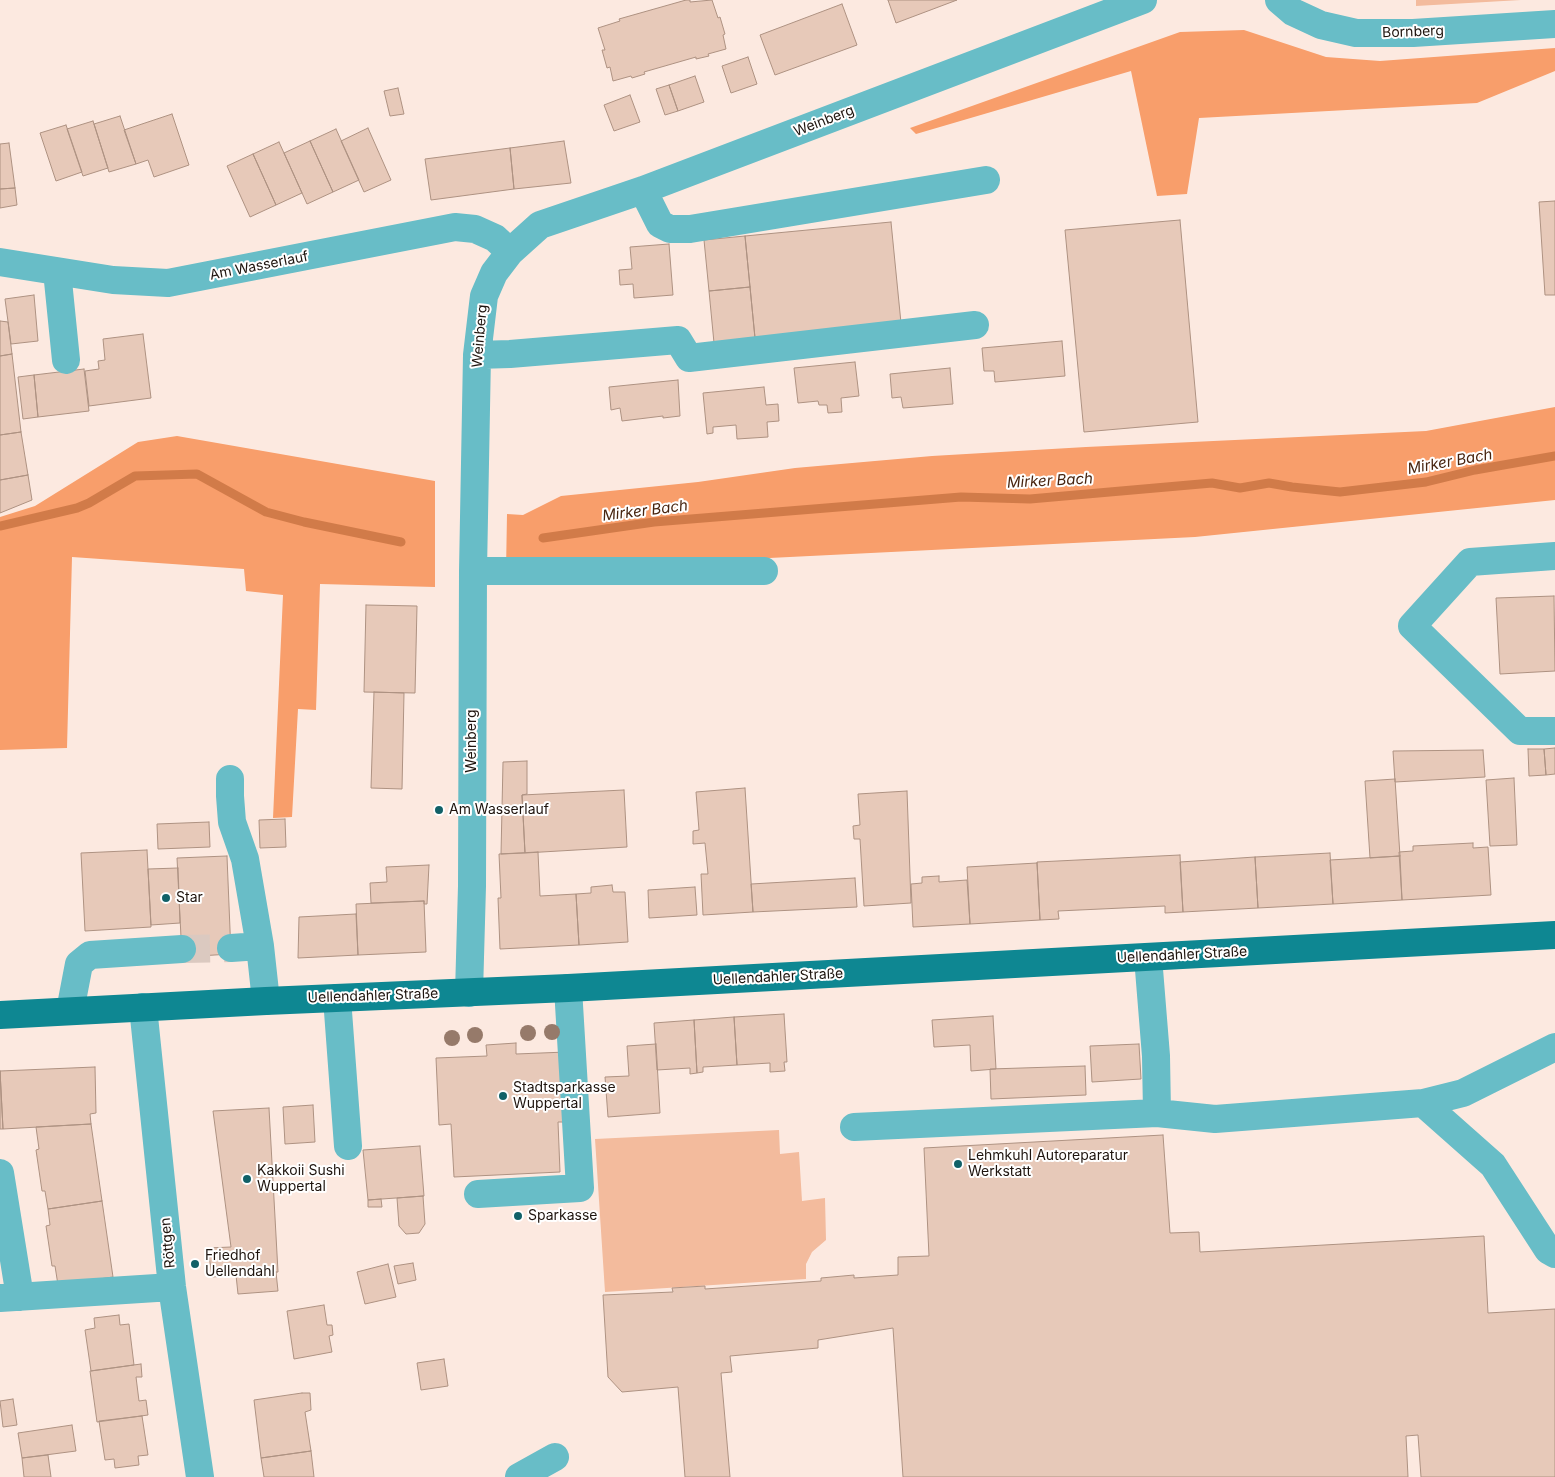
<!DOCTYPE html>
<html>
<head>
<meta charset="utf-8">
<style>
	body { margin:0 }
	canvas { display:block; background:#fce9e0 }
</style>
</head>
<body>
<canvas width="1555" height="1477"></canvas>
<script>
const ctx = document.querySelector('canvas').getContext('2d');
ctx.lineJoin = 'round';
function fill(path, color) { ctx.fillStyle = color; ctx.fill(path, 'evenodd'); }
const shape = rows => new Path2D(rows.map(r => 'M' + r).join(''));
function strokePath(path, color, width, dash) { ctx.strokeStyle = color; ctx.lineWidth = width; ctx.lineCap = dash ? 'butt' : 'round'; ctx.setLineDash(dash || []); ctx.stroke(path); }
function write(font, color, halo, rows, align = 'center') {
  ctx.font = font + ' Inter,sans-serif'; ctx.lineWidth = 4; ctx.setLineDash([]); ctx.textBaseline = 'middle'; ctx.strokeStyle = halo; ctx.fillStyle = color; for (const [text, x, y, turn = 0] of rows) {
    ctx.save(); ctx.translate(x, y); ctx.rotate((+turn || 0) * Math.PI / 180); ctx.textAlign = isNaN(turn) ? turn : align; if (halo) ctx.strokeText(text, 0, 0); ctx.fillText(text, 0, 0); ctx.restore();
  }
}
fill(shape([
	[1416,0,1521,0,1416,6],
	[779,1130,780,1154,799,1152,802,1201,825,1198,826,1240,812,1252,806,1264,806,1279,605,1292,595,1139]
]), '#f3bb9d');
fill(shape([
	[1244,30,1326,57,1380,61,1555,48,1555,71,1477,103,1199,118,1187,194,1157,196,1131,71,916,134,910,128,1180,32],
	[1555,407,1555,500,1195,537,506,571,507,514,523,515,561,496,698,482,795,468,932,456,1086,447,1426,431],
	[177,436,435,481,435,587,320,584,316,710,298,709,292,817,273,818,283,595,246,591,244,569,72,557,67,748,0,750,0,517,35,506,138,442]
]), '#f89e6b');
strokePath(shape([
	[0,526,77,508,89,503,135,476,197,474,266,512,304,522,401,542],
	[543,538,654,522,961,497,1030,499,1212,483,1240,488,1269,483,1292,487,1340,492,1426,482,1475,470,1555,456]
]), '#d17b49', 9);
const building = shape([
	[686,0,690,0,690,2,712,0,718,18,720,17,725,34,723,35,726,49,708,54,709,56,696,59,696,57,644,72,645,74,632,78,631,76,613,81,610,67,607,68,602,50,605,50,598,28,620,21,619,19,686,0],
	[888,0,957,0,896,23,888,0],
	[842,4,857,45,775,75,760,35,842,4],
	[748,57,757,84,731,93,722,66,748,57],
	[695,76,704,102,678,111,669,85,695,76],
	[669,85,678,111,665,115,656,89,669,85],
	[398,88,404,114,390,116,384,91,398,88],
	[630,95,640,122,614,131,604,105,630,95],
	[172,114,189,165,154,177,148,160,136,164,124,130,172,114],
	[120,116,136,164,109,172,94,124,120,116],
	[93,121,108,168,83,176,67,129,93,121],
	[66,125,82,172,56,181,40,133,66,125],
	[368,128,391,180,364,192,341,141,368,128],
	[336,129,359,180,333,192,310,141,336,129],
	[310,141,333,192,307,204,284,153,310,141],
	[564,141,571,183,514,189,510,148,564,141],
	[279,142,302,193,276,205,253,154,279,142],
	[9,143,15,188,0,189,0,144,9,143],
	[510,148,514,189,431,200,425,159,510,148],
	[253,154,276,205,250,217,227,166,253,154],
	[15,188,17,205,0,208,0,189,15,188],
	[1555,201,1555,295,1545,295,1539,202,1555,201],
	[1180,220,1198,422,1084,432,1065,230,1180,220],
	[891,222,901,323,755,338,745,236,891,222],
	[745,236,750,287,709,291,704,240,745,236],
	[669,244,673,295,634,298,633,284,620,285,619,270,632,269,630,247,669,244],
	[750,287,755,338,714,343,709,291,750,287],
	[34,295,38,341,11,344,5,299,34,295],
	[0,321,8,322,12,354,0,356,0,321],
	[143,334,151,398,89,406,85,371,99,369,98,361,105,360,103,339,143,334],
	[1062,341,1065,376,995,382,994,371,984,371,982,348,1062,341],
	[12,354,21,432,0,435,0,356,12,354],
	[855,362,859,396,841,398,842,412,828,413,827,405,819,405,818,401,798,403,794,368,855,362],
	[950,368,953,404,903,408,901,397,892,398,890,374,950,368],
	[84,369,89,411,38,417,34,375,84,369],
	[34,375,38,417,23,419,18,377,34,375],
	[678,380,680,416,663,418,663,416,622,421,620,408,611,410,609,387,678,380],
	[764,387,766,405,778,404,779,421,767,422,768,437,737,439,736,425,713,427,713,433,707,434,703,393,764,387],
	[21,432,28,475,0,480,0,435,21,432],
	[28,475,32,500,0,513,0,480,28,475],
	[1554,596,1555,671,1500,674,1496,598,1554,596],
	[366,605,417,606,415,693,364,692,366,605],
	[374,692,404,693,402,789,371,788,374,692],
	[1555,748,1555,774,1546,775,1544,749,1555,748],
	[1528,749,1544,749,1546,775,1529,776,1528,749],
	[1483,750,1485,777,1395,782,1393,751,1483,750],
	[527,761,527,794,522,795,525,853,501,854,503,762,527,761],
	[1514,778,1517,845,1490,846,1486,780,1514,778],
	[1395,779,1400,856,1370,858,1365,781,1395,779],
	[745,788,753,912,703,915,701,874,708,874,705,843,693,844,693,831,699,830,696,792,745,788],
	[624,790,627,847,525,853,522,795,624,790],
	[907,791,911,903,864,906,860,839,854,839,853,826,860,825,858,794,907,791],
	[285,819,286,847,260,848,259,820,285,819],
	[209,822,210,847,158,849,157,824,209,822],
	[1473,843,1473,848,1488,847,1491,895,1402,900,1399,852,1413,851,1413,846,1473,843],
	[147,850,151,927,85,931,81,853,147,850],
	[538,852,540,896,576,894,579,945,500,949,498,898,501,898,499,854,538,852],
	[1330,853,1333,904,1258,908,1255,857,1330,853],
	[1180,855,1183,912,1165,913,1165,906,1058,911,1059,919,1040,920,1037,862,1180,855],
	[227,856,231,954,182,957,177,858,227,856],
	[1400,856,1402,900,1333,904,1330,860,1400,856],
	[1255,857,1258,908,1183,912,1180,862,1255,857],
	[1037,863,1040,920,970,924,967,867,1037,863],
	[429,865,427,904,424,904,424,901,371,903,370,883,387,882,386,867,429,865],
	[178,868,180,923,151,925,148,869,178,868],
	[939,876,939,882,967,880,970,924,913,927,911,884,922,883,922,877,939,876],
	[855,878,857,907,753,912,751,884,855,878],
	[612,885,613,892,625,892,628,942,579,945,576,894,591,893,591,887,612,885],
	[695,887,697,915,649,918,648,890,695,887],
	[424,901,426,952,358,955,356,904,424,901],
	[356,914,358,955,298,958,299,917,356,914],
	[784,1014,787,1062,784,1062,785,1071,770,1072,770,1063,737,1065,734,1017,784,1014],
	[993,1016,996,1069,971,1071,970,1045,934,1047,932,1020,993,1016],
	[734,1017,737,1065,703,1067,703,1072,697,1073,694,1020,734,1017],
	[694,1020,697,1073,690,1074,690,1068,657,1070,654,1023,694,1020],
	[516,1043,516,1054,566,1052,569,1122,558,1122,560,1172,454,1177,451,1124,439,1125,436,1058,487,1056,486,1045,516,1043],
	[656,1044,660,1113,608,1117,605,1077,629,1076,627,1046,656,1044],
	[1139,1044,1141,1079,1092,1082,1090,1046,1139,1044],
	[1085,1066,1086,1095,991,1099,990,1069,1085,1066],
	[95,1067,96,1113,90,1114,91,1124,3,1129,0,1071,95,1067],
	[0,1071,3,1129,0,1129,0,1071],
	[313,1105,315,1142,285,1144,283,1107,313,1105],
	[269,1108,278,1272,212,1277,208,1248,231,1247,213,1111,269,1108],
	[91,1124,102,1201,48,1209,45,1191,42,1191,36,1150,39,1149,36,1127,91,1124],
	[1163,1135,1170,1233,1199,1232,1200,1252,1484,1236,1488,1313,1555,1309,1555,1477,1421,1477,1418,1435,1406,1436,1408,1477,903,1477,893,1328,818,1340,818,1348,730,1356,732,1372,721,1373,730,1477,685,1477,678,1387,622,1392,608,1377,603,1295,673,1292,672,1288,705,1286,705,1289,821,1281,821,1278,854,1275,854,1278,898,1275,898,1257,929,1256,924,1148,1163,1135],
	[420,1146,424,1196,368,1200,363,1150,420,1146],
	[423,1196,425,1224,419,1233,406,1234,399,1226,397,1198,423,1196],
	[381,1199,382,1207,368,1207,368,1200,381,1199],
	[102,1201,113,1277,58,1285,55,1266,52,1266,46,1226,50,1225,48,1209,102,1201],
	[413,1263,416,1280,398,1284,394,1266,413,1263],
	[388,1264,396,1297,365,1304,357,1272,388,1264],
	[276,1272,278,1291,238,1294,236,1275,276,1272],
	[324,1305,327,1325,332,1325,333,1335,329,1336,332,1352,294,1359,287,1311,324,1305],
	[119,1315,120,1325,129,1324,134,1365,91,1371,85,1330,95,1328,94,1318,119,1315],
	[444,1359,448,1386,421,1390,417,1363,444,1359],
	[141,1364,142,1377,136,1377,139,1401,146,1400,148,1415,97,1422,90,1371,141,1364],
	[302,1393,310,1393,311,1410,305,1412,311,1451,261,1458,254,1400,302,1393],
	[13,1399,17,1425,3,1427,0,1401,13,1399],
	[142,1416,148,1455,138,1456,139,1465,115,1468,114,1459,105,1460,99,1421,142,1416],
	[72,1425,76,1451,22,1458,18,1433,72,1425],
	[311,1451,314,1477,264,1477,261,1458,311,1451],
	[48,1455,51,1477,24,1477,22,1458,48,1455]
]);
fill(building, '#e7c9b9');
strokePath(building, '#ae9282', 1);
strokePath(shape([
	[182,949,231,948]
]), '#dbc9c0', 28, [28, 14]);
strokePath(shape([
	[1279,0,1293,12,1321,25,1356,33,1413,33,1555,24],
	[643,190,660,224,670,229,690,229,986,180],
	[0,262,113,280,168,283,455,227,475,229,495,238,510,252],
	[57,271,66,360],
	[477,355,510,354,678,340,689,358,975,325],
	[1555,556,1470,562,1412,626,1520,731,1555,731],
	[473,571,764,571],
	[230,779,230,796,232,822,245,859,260,946,266,1001],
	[231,948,260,946],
	[1148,957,1156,1056,1157,1113],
	[469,993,472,886,473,571,477,355,484,296,494,273,510,252,540,225,643,190,1143,0],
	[337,998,348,1146],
	[143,1007,172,1287,200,1477],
	[70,1011,79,964,90,955,182,949],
	[1423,1103,1493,1165,1548,1250,1555,1254],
	[854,1127,1157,1113,1215,1119,1423,1103,1463,1093,1555,1047],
	[0,1173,20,1297],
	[478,1194,580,1188,568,988],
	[0,1298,172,1287],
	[519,1477,555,1457]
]), '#68bdc7', 28);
strokePath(shape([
	[0,1015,266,1001,568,988,1555,935]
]), '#0e8792', 28);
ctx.fillStyle = '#967a6a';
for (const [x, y] of [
	[552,1032],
	[528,1033],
	[475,1035],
	[452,1038]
]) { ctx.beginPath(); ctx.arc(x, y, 8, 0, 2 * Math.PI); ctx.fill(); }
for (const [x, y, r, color] of [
	[439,810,5,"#116168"],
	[166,898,5,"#116168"],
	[503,1096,5,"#116168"],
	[958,1164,5,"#116168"],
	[247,1179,5,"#116168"],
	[518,1216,5,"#116168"],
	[195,1264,5,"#116168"]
]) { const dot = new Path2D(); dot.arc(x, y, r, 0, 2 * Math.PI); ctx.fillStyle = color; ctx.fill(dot); strokePath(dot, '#fff', 2); }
write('14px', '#1e140e', '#fff', [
	["Bornberg",1413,32,-2],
	["Weinberg",824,121,-21],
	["Am Wasserlauf",259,266,-11],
	["Weinberg",480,336,-85],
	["Weinberg",472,741,-90],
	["Uellendahler Straße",1182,955,-3],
	["Uellendahler Straße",778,977,-3],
	["Uellendahler Straße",373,996,-2],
	["Röttgen",168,1243,-96]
]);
write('14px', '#1e140e', '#fff', [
	["Am Wasserlauf",449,810],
	["Star",176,898],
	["Stadtsparkasse",513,1088],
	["Wuppertal",513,1104],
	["Lehmkuhl Autoreparatur",968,1156],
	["Werkstatt",968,1172],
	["Kakkoii Sushi",257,1171],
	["Wuppertal",257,1187],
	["Sparkasse",528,1216],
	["Friedhof",205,1256],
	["Uellendahl",205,1272]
], 'left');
write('italic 15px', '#47240f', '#fff', [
	["Mirker Bach",1450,462,-10],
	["Mirker Bach",1050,481,-3],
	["Mirker Bach",645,511,-7]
]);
</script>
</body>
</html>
